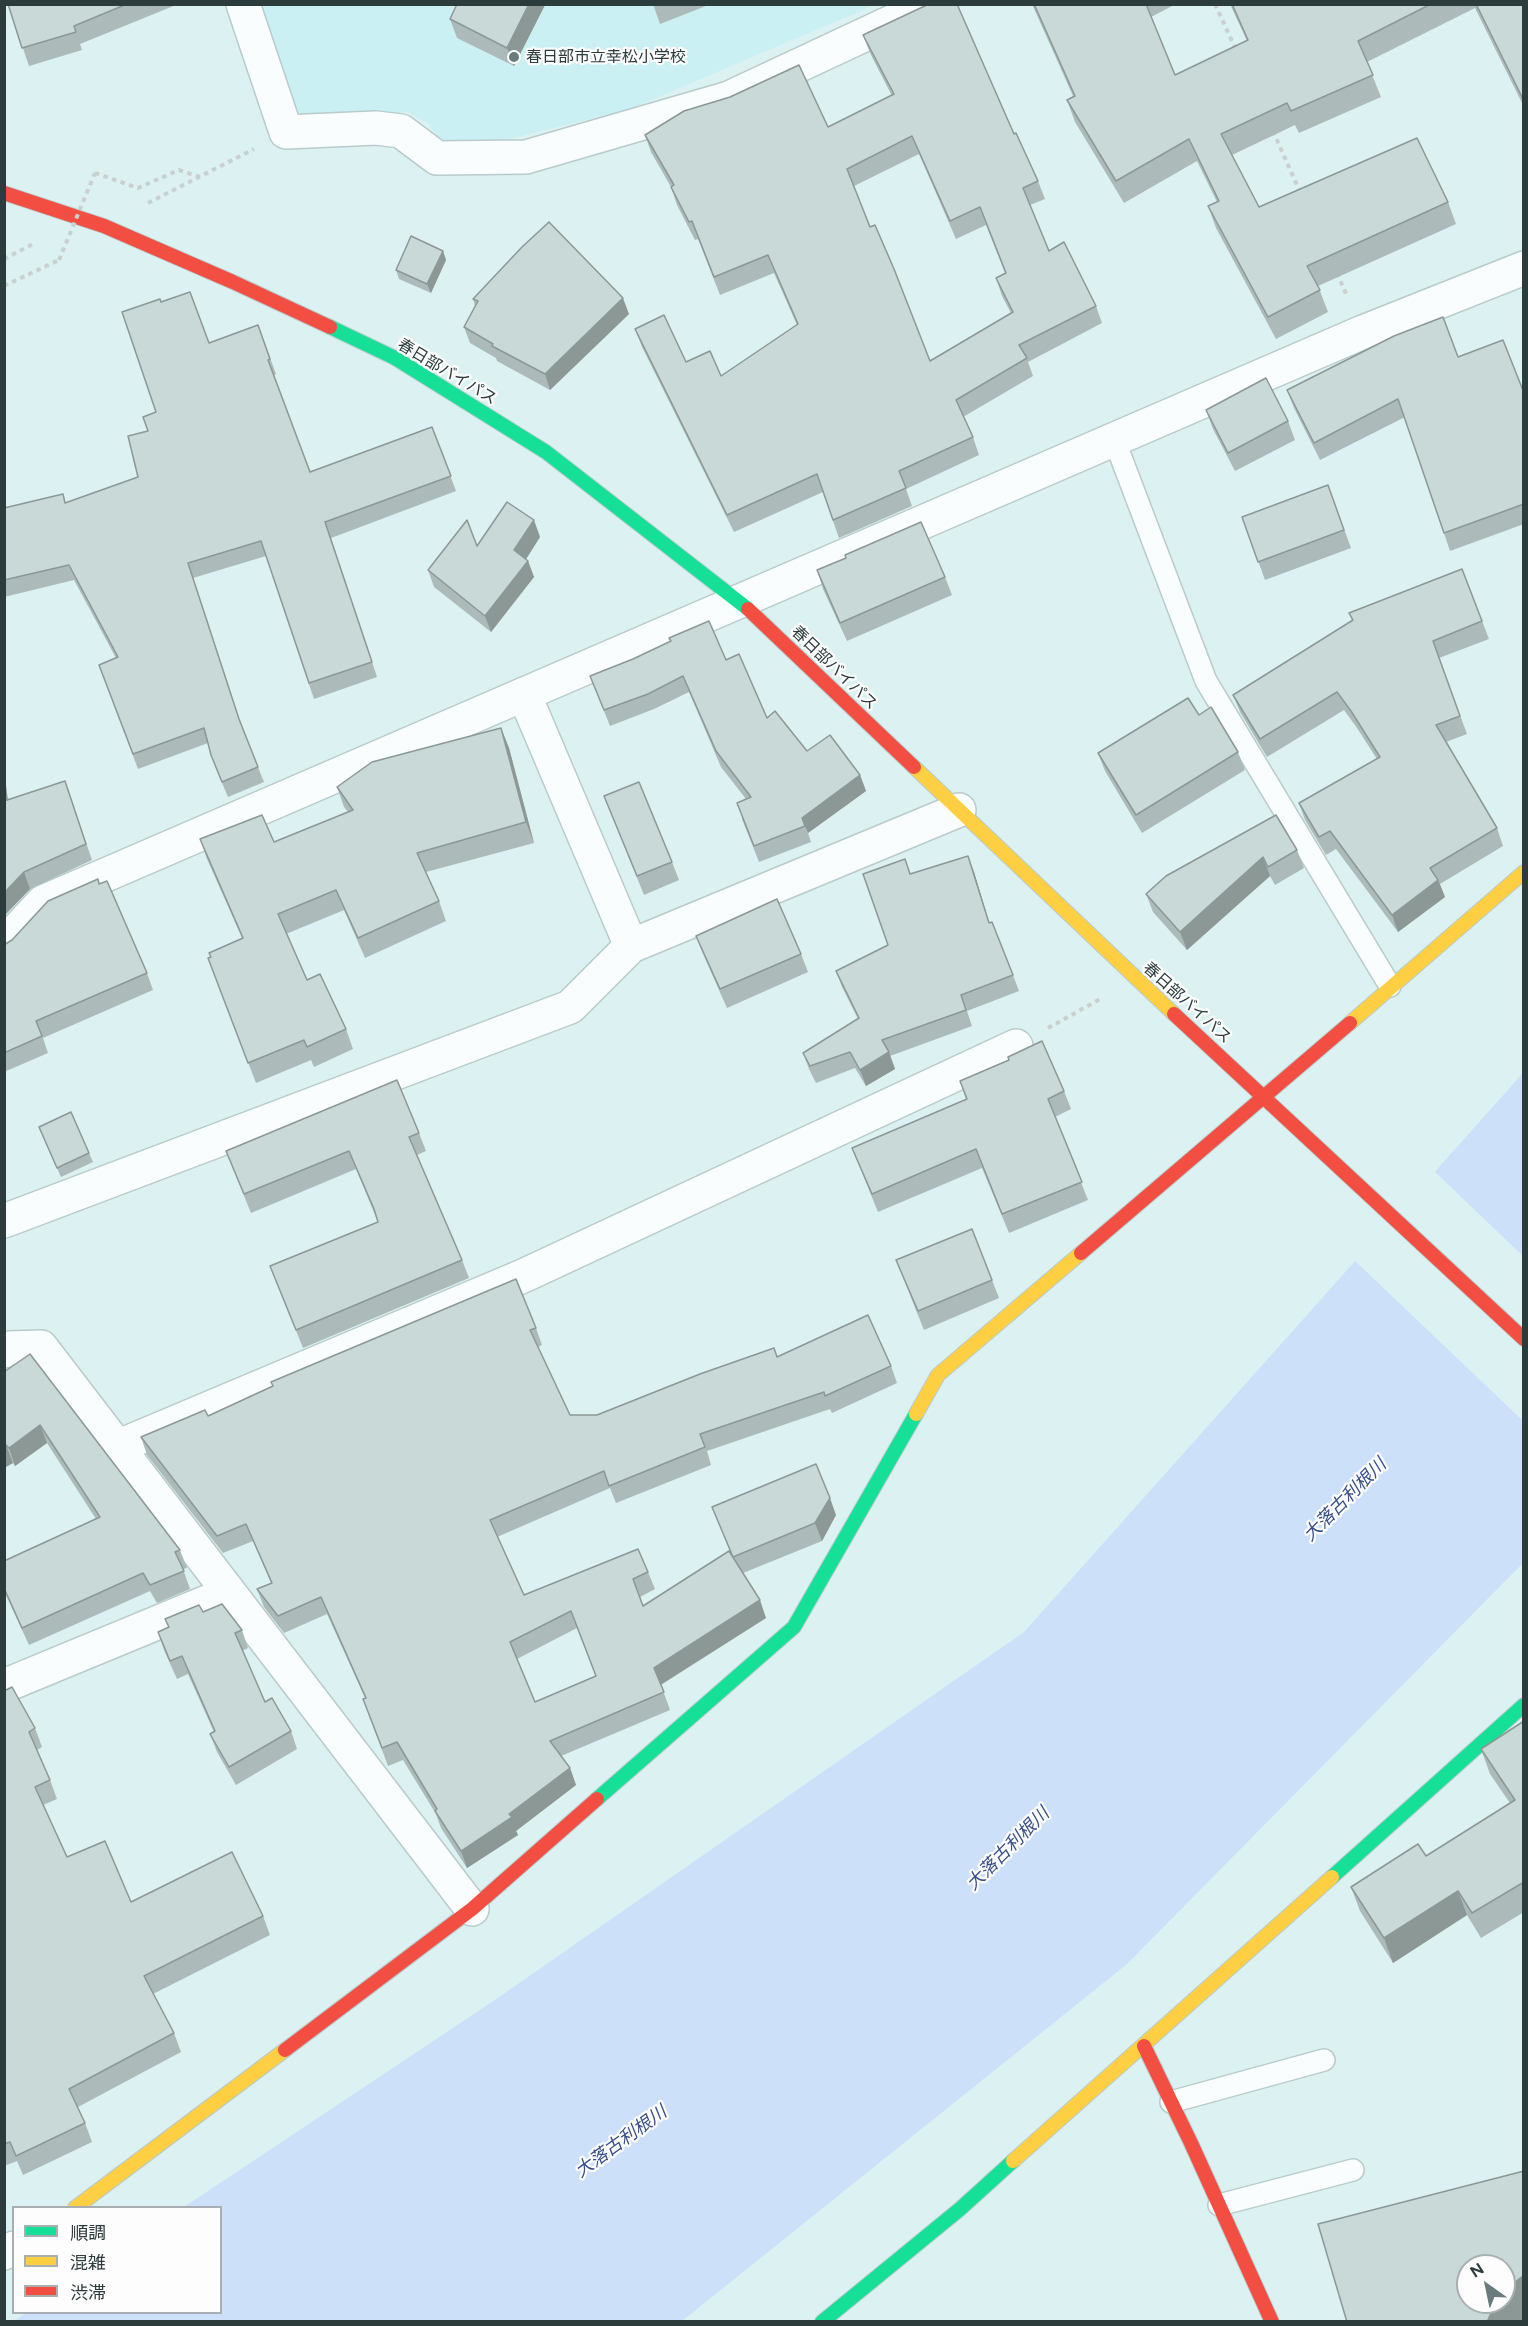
<!DOCTYPE html>
<html>
<head>
<meta charset="utf-8">
<style>
	body { margin:0 }
	#map { position:relative; width:1528px; height:2326px; overflow:hidden; background:#dbf1f2; font-family:Figtree,"Noto Sans JP",sans-serif }
	canvas { display:block }
	.frame { position:absolute; inset:0; border:6px solid #2c3b3c; pointer-events:none }
	.legend { position:absolute; left:12px; top:2206px; width:210px; height:108px; box-sizing:border-box; background:#fdfdfd; border:2px solid #a9afb0; margin:0; padding:8px 10px; list-style:none; font-size:18px; color:#2c3b3c }
	.legend li { display:flex; align-items:center; gap:12px; height:30px }
	.legend b { width:30px; border:2px solid #a9afb0 }
	.north { position:absolute; left:1456px; top:2254px; width:60px; height:60px; box-sizing:border-box; background:#fdfdfd; border:2px solid #a9afb0; border-radius:50%; rotate:327deg; font-size:16px; font-weight:700; line-height:24px; text-align:center; color:#2c3b3c }
	.north::after { content:''; display:block; margin:auto; width:21px; height:27px; background:#697b7c; clip-path:polygon(50% 0,100% 100%,50% 72%,0 100%) }
</style>
</head>
<body>
<div id="map">
<canvas width="1528" height="2326"></canvas>
<div class="frame"></div>
<ul class="legend">
<li><b style="height:8px;background:#16e098"></b>順調</li>
<li><b style="height:8px;background:#ffcf43"></b>混雑</li>
<li><b style="height:8px;background:#f24e42"></b>渋滞</li>
</ul>
<div class="north">N</div>
</div>
<script>
const ctx = document.querySelector('canvas').getContext('2d');
ctx.lineJoin = 'round';
function fill(path, color) { ctx.fillStyle = color; ctx.fill(path, 'evenodd'); }
const shape = rows => new Path2D(rows.map(r => 'M' + r).join(''));
function strokePath(path, color, width, dash) { ctx.strokeStyle = color; ctx.lineWidth = width; ctx.lineCap = dash ? 'butt' : 'round'; ctx.setLineDash(dash || []); ctx.stroke(path); }
function write(font, color, halo, rows, align = 'center') {
  ctx.font = font + ' Figtree,"Noto Sans JP",sans-serif'; ctx.lineWidth = 4.5; ctx.setLineDash([]); ctx.textBaseline = 'middle'; ctx.strokeStyle = halo; ctx.fillStyle = color; for (const [text, x, y, turn = 0] of rows) {
    ctx.save(); ctx.translate(x, y); ctx.rotate((+turn || 0) * Math.PI / 180); ctx.textAlign = isNaN(turn) ? turn : align; if (halo) ctx.strokeText(text, 0, 0); ctx.fillText(text, 0, 0); ctx.restore();
  }
}
fill(shape([
	[257,5,875,5,630,109,477,147,446,147,427,123,407,112,299,123]
]), '#cbf0f3');
fill(shape([
	[1523,1073,1523,1563,1127,1964,682,2321,13,2322,27,2312,220,2312,220,2208,184,2207,492,2002,1024,1632]
]), '#cce0fa');
fill(shape([
	[1433,1170,1523,1256,1523,1421,1353,1259]
]), '#dbf1f2');
const lane = shape([
	[1114,439,1206,681,1390,986],
	[1171,2102,1324,2060],
	[1219,2205,1353,2170]
]);
const street = shape([
	[243,4,286,132,376,128,401,131,437,158,526,157,729,98,930,4],
	[524,694,631,946],
	[4,944,43,902,1363,332,1524,268],
	[4,1221,570,1007,631,946,959,810],
	[4,1351,9,1348,41,1347,472,1909],
	[117,1447,523,1276,1016,1046],
	[4,1686,229,1593],
	[4,2253,14,2248]
]);
const fast = shape([
	[330,327,395,358,546,452,748,609],
	[597,1799,794,1627,916,1414],
	[1332,1877,1524,1705],
	[822,2322,960,2209,1013,2161]
]);
const slow = shape([
	[914,767,1174,1014],
	[1350,1023,1524,872],
	[916,1414,938,1375,1081,1253],
	[1013,2161,1332,1877],
	[75,2208,285,2050]
]);
const jam = shape([
	[4,193,104,226,233,282,330,327],
	[748,609,914,767],
	[1174,1014,1524,1339],
	[1081,1253,1350,1023],
	[1144,2046,1191,2143,1272,2322],
	[285,2050,472,1909,597,1799]
]);
strokePath(lane, '#b9cbcc', 24);
strokePath(street, '#b9cbcc', 36);
strokePath(fast, '#b9cbcc', 16);
strokePath(slow, '#b9cbcc', 16);
strokePath(jam, '#b9cbcc', 16);
strokePath(shape([
	[1215,4,1236,50],
	[1273,131,1300,192],
	[95,173,138,188,179,170,200,177],
	[148,203,254,149],
	[4,259,33,244],
	[1337,273,1347,296],
	[4,286,59,260],
	[1048,1028,1102,998]
]), '#c8d0d0', 4, [4.5, 4.5]);
strokePath(lane, '#fafdfd', 21);
strokePath(street, '#fafdfd', 33);
strokePath(fast, '#16e098', 14);
strokePath(slow, '#ffcf43', 14);
strokePath(jam, '#f24e42', 14);
strokePath(shape([
	[59,260,95,173]
]), '#c8d0d0', 4, [4.5, 4.5]);
fill(shape([
	[8,4,176,4,176,5,80,44,82,50,29,66],
	[653,4,711,4,660,24],
	[1032,4,1176,4,1151,17,1175,75,1247,41,1230,4,1524,4,1524,107,1475,8,1367,62,1381,97,1299,133,1295,125,1232,155,1259,207,1448,202,1456,224,1318,286,1328,312,1276,339,1216,228,1208,206,1217,202,1197,161,1124,203,1075,122,1067,100,1073,96],
	[545,5,514,66,457,38,450,19],
	[863,35,1014,134,1038,181,1045,199,1030,205,1049,251,1096,306,1102,323,1028,362,1033,376,963,417,973,437,979,455,906,489,912,506,839,538,823,492,734,532,642,347,635,329,686,362,721,376,797,325,774,273,720,295,698,239,695,240,677,205,671,187,651,152,645,135,828,127,892,96,870,53],
	[919,154,956,239,986,225,1005,273,996,278,1002,296,1011,313,930,361,870,227,854,186],
	[443,251,446,260,431,293,399,279,396,270],
	[473,299,629,314,550,390,497,361,496,358,470,343,464,327,475,306],
	[161,302,209,343,258,325,276,374,274,375,310,472,432,427,456,491,331,538,377,677,314,699,266,556,193,578,241,725,264,782,228,797,217,771,208,743,138,769,99,665,116,658,74,580,4,597,4,508,66,503,138,477,148,431,156,412],
	[1458,357,1524,393,1524,524,1450,551,1405,417,1320,460,1294,408,1287,390],
	[1206,410,1288,421,1295,440,1235,471,1213,429],
	[1328,485,1351,548,1265,580,1242,517],
	[540,537,526,559,528,561,534,577,491,632,434,587,428,570,477,546],
	[1462,569,1489,639,1439,658,1467,734,1446,742,1497,828,1503,846,1440,884,1445,897,1398,932,1336,849,1326,855,1305,820,1299,803,1377,759,1357,728,1344,710,1267,757,1240,712,1233,695,1352,621,1349,613],
	[817,570,945,577,952,595,847,641,823,589],
	[726,660,767,718,807,751,860,775,866,791,808,833,811,842,759,862,742,819,746,799,721,767,689,692,654,709,610,726,590,676],
	[1199,715,1238,752,1245,770,1142,833,1105,771,1098,753],
	[501,728,509,748,534,843,426,872,439,901,446,921,365,958,344,910,286,934,307,980,346,1029,353,1049,314,1067,311,1060,256,1083,208,958,242,938,207,859,200,839,274,842,348,812,344,807,337,787],
	[4,770,8,800,65,781,92,860,30,889,4,916],
	[604,796,672,862,679,880,644,895],
	[1297,850,1304,868,1275,885,1270,876,1187,950,1153,912,1146,894],
	[974,872,989,923,1013,975,1019,991,967,1011,972,1026,890,1056,895,1069,866,1086,855,1068,816,1083,809,1069,803,1053,858,1019,842,987,836,971,888,945,910,874],
	[99,884,147,973,153,990,43,1038,48,1053,4,1072,4,945],
	[696,936,801,954,808,972,727,1008,703,954],
	[1009,1060,1064,1091,1071,1109,1055,1117,1088,1200,1009,1233,982,1168,878,1212,852,1148,966,1099,960,1081],
	[39,1127,89,1153,93,1162,61,1177],
	[419,1133,426,1151,417,1155,462,1260,469,1278,303,1348,270,1266,378,1222,356,1169,251,1213,226,1151],
	[896,1260,992,1280,999,1298,924,1330],
	[536,1328,542,1345,538,1347,570,1415,597,1415,777,1357,891,1366,897,1383,832,1413,830,1409,707,1451,711,1465,616,1503,610,1488,497,1537,524,1595,648,1572,655,1589,640,1597,643,1606,732,1556,712,1507,836,1515,822,1541,743,1573,766,1618,661,1685,670,1710,561,1756,570,1768,576,1785,516,1831,518,1835,467,1868,441,1828,436,1814,403,1760,388,1766,363,1699,365,1698,327,1614,284,1633,264,1607,257,1589,271,1583,253,1541,223,1553,147,1455,141,1437,208,1416],
	[577,1628,596,1676,535,1702,517,1659],
	[4,1372,180,1550,187,1568,183,1569,190,1589,157,1603,150,1591,29,1645,4,1591,4,1561,96,1519,47,1443,15,1466,13,1463,4,1468],
	[203,1612,242,1630,248,1648,242,1651,265,1702,291,1731,297,1749,236,1785,217,1752,210,1734,214,1732,188,1674,177,1679,164,1650,158,1632,168,1627,165,1619],
	[4,1691,35,1728,42,1747,37,1750,50,1780,57,1799,43,1805,67,1857,131,1902,263,1916,270,1935,153,1994,174,2033,181,2052,78,2107,85,2123,92,2142,23,2175,17,2161,4,2166],
	[1524,1721,1524,1912,1481,1938,1467,1915,1393,1963,1360,1911,1351,1887,1426,1856,1510,1803,1490,1774,1481,1749]
]), '#acbbb9');
fill(shape([
	[529,4,545,5,514,66,507,48],
	[443,251,446,260,431,293,427,284],
	[623,298,629,314,550,390,545,374],
	[534,520,540,537,521,567,514,550],
	[528,561,534,577,491,632,485,616],
	[501,728,509,748,534,843,526,822],
	[4,770,10,818,4,802],
	[860,775,866,791,808,833,802,818],
	[968,856,974,872,994,939,989,923],
	[1263,857,1270,876,1187,950,1180,932],
	[24,872,30,889,4,916,4,893],
	[1438,880,1445,897,1398,932,1392,915],
	[889,1052,895,1069,866,1086,860,1070],
	[40,1425,47,1443,15,1466,9,1448],
	[6,1445,13,1463,4,1468,4,1446],
	[830,1498,836,1515,822,1541,815,1523],
	[760,1600,766,1618,660,1685,654,1668],
	[570,1768,576,1785,516,1831,518,1835,467,1868,461,1851],
	[1458,1891,1467,1915,1393,1963,1384,1938],
	[1524,2275,1524,2320,1521,2322,1487,2322,1496,2302,1504,2302,1504,2291]
]), '#8c9896');
const building = shape([
	[8,4,127,4,74,26,76,32,22,48,8,4],
	[457,4,529,4,507,48,450,19,457,4],
	[929,4,957,4,1014,134,1016,133,1038,181,1023,188,1049,251,1064,242,1096,306,1019,345,1027,358,956,400,973,437,899,471,906,488,833,520,817,474,727,515,635,329,664,315,686,362,710,351,721,376,798,324,768,255,714,277,692,221,689,222,671,187,674,185,645,135,684,111,730,97,799,65,828,127,894,94,863,35,929,4],
	[912,136,950,221,980,207,1006,273,996,278,1013,312,930,361,894,269,875,225,870,227,847,169,912,136],
	[1034,4,1146,4,1175,75,1248,40,1232,4,1431,4,1358,41,1373,75,1291,111,1287,103,1221,134,1259,207,1417,138,1448,202,1307,266,1320,290,1268,317,1208,206,1219,201,1189,139,1116,181,1067,100,1075,96,1034,4],
	[1476,4,1524,4,1524,101,1476,4],
	[549,222,623,298,545,374,492,346,493,344,464,327,478,301,473,299,522,247,549,222],
	[411,236,443,251,427,284,396,270,411,236],
	[190,292,209,343,258,325,270,359,268,360,310,472,432,427,451,476,325,522,372,662,309,683,261,541,188,563,239,719,258,767,222,782,211,755,204,728,133,754,99,665,118,657,69,565,4,580,4,508,63,494,65,503,138,477,128,436,148,431,143,417,156,412,122,312,160,299,161,302,190,292],
	[1443,317,1458,357,1503,340,1524,393,1524,504,1444,533,1398,399,1314,443,1287,390,1394,336,1443,317],
	[1266,378,1288,421,1228,453,1206,410,1266,378],
	[1328,485,1344,530,1258,562,1242,517,1328,485],
	[507,502,534,520,514,550,528,561,485,616,428,570,467,520,477,546,507,502],
	[921,522,945,577,840,623,817,570,846,558,845,555,921,522],
	[1462,569,1482,621,1433,641,1460,716,1436,725,1497,828,1430,868,1438,880,1392,915,1330,831,1319,837,1299,803,1380,757,1351,711,1337,692,1260,739,1233,695,1353,620,1349,613,1462,569],
	[709,621,726,660,739,654,767,718,775,711,807,751,830,735,860,775,802,818,805,826,754,846,737,803,751,797,716,751,683,676,648,694,604,710,590,676,633,659,671,641,669,638,709,621],
	[1188,698,1199,715,1211,707,1238,752,1136,815,1098,753,1188,698],
	[501,728,526,822,417,853,439,901,358,938,336,890,278,914,307,980,320,974,346,1029,307,1047,304,1040,248,1063,208,958,211,957,209,953,243,938,200,839,262,815,274,842,353,810,337,787,372,762,501,728],
	[65,781,86,844,24,872,4,893,4,801,65,781],
	[639,782,672,862,637,876,604,796,639,782],
	[1276,815,1297,850,1268,867,1263,857,1180,932,1146,894,1166,876,1276,815],
	[968,856,989,923,992,922,1013,975,961,995,966,1010,882,1040,889,1052,860,1070,850,1052,810,1066,803,1053,859,1018,836,971,888,945,863,874,905,859,910,874,968,856],
	[98,879,99,884,107,881,147,973,36,1021,42,1036,4,1053,4,945,12,940,48,901,98,879],
	[777,899,801,954,720,989,696,936,777,899],
	[1042,1041,1064,1091,1048,1099,1082,1182,1002,1214,976,1149,872,1194,852,1148,967,1099,960,1081,1009,1060,1008,1057,1042,1041],
	[397,1080,419,1133,409,1137,462,1260,296,1330,270,1266,378,1222,374,1209,349,1151,244,1194,226,1151,397,1080],
	[71,1112,89,1153,57,1168,39,1127,71,1112],
	[972,1229,992,1280,918,1311,896,1260,972,1229],
	[516,1279,536,1328,530,1330,570,1415,597,1415,700,1374,774,1348,777,1357,868,1315,891,1366,825,1396,824,1392,700,1434,705,1447,609,1486,604,1471,490,1520,524,1595,638,1549,648,1572,633,1579,643,1606,729,1551,760,1600,654,1668,664,1692,550,1741,570,1768,509,1814,512,1817,461,1851,435,1811,437,1809,397,1742,382,1748,363,1699,366,1698,321,1597,278,1616,257,1589,272,1583,246,1524,217,1536,141,1437,205,1410,208,1416,273,1386,271,1382,516,1279],
	[571,1611,596,1676,535,1702,510,1642,571,1611],
	[30,1354,180,1550,175,1552,184,1571,150,1585,143,1573,22,1628,4,1588,4,1561,100,1517,40,1425,9,1448,6,1445,4,1446,4,1372,30,1354],
	[816,1464,830,1498,815,1523,733,1557,712,1507,816,1464],
	[222,1604,242,1630,235,1633,265,1702,272,1698,291,1731,229,1767,210,1734,215,1731,182,1656,170,1661,158,1632,169,1627,165,1619,199,1605,203,1612,222,1604],
	[12,1687,35,1728,29,1732,50,1780,35,1787,67,1857,105,1841,131,1902,232,1852,263,1916,144,1976,174,2033,69,2089,85,2123,16,2156,10,2142,4,2144,4,1691,12,1687],
	[1524,1721,1524,1882,1472,1913,1458,1891,1384,1938,1351,1887,1418,1844,1426,1856,1515,1800,1481,1749,1524,1721],
	[1524,2171,1524,2275,1504,2291,1504,2266,1468,2266,1468,2302,1496,2302,1487,2322,1347,2322,1318,2224,1524,2171]
]);
fill(building, '#c8d9d7');
strokePath(building, '#8c9896', 1.5);
for (const [x, y, r, color] of [
	[514,57,6,"#697b7c"]
]) { const dot = new Path2D(); dot.arc(x, y, r, 0, 2 * Math.PI); ctx.fillStyle = color; ctx.fill(dot); strokePath(dot, '#fdfdfd', 2); }
write('16px', '#2c3b3c', '#fdfdfd', [
	["春日部市立幸松小学校",526,57]
], 'left');
write('16px', '#2c3b3c', '#fdfdfd', [
	["春日部バイパス",447,372,31],
	["春日部バイパス",834,668,44],
	["春日部バイパス",1187,1003,42]
]);
write('italic 18px', '#374f88', '#fdfdfd', [
	["大落古利根川",1345,1500,-45],
	["大落古利根川",1008,1849,-45],
	["大落古利根川",621,2142,-36]
]);
</script>
</body>
</html>
